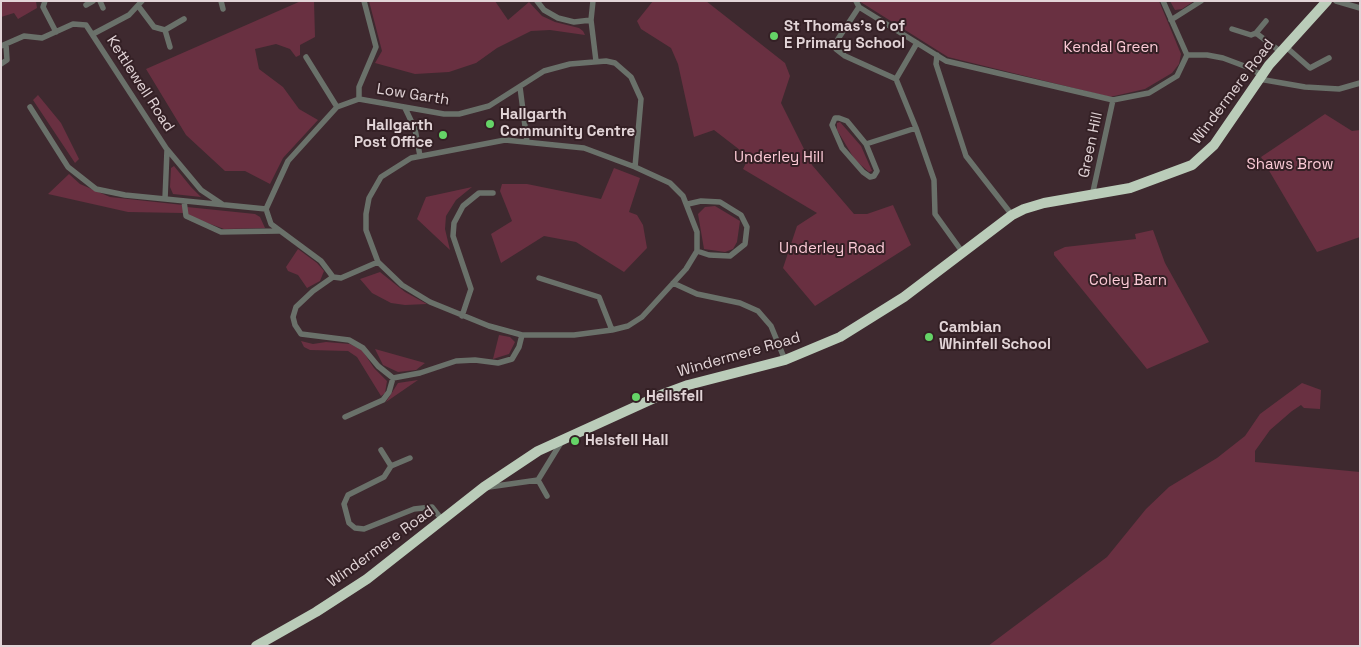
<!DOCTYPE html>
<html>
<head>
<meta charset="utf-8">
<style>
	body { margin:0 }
	#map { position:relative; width:1361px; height:647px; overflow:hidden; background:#3e292f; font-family:"Space Grotesk",sans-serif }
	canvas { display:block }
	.frame { position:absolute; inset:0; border:2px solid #e2d4d7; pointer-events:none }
</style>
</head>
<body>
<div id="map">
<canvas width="1361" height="647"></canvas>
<div class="frame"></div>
</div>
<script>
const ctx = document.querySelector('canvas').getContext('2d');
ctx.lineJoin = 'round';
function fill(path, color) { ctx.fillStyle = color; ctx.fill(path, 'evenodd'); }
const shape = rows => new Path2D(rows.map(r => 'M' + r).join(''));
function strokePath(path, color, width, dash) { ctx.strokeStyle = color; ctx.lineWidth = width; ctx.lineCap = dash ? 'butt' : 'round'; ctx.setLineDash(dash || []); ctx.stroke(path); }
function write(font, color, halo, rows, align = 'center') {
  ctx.font = font + ' "Space Grotesk",sans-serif'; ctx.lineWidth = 4; ctx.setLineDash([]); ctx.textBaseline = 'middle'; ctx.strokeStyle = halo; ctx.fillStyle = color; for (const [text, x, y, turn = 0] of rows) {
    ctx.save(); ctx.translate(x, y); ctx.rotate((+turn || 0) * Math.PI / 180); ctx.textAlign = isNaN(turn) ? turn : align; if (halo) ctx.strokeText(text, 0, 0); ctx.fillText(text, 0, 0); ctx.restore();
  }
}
fill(shape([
	[1,1,36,1,37,8,18,19,14,13,1,17],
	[301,1,314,1,315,37,300,45,300,55,296,57,290,49,276,44,255,49,259,69,283,87,299,109,318,120,283,158,270,184,245,171,225,171,186,135,146,69],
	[369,1,495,1,508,20,529,2,542,16,555,22,579,28,583,31,585,35,550,30,531,31,497,48,476,63,449,72,415,74,375,63,382,51],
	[653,1,706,1,785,63,790,76,781,103,812,165,854,214,867,214,893,205,911,245,815,306,783,268,797,226,817,213,743,169,749,157,714,130,694,137,678,64,671,48,641,29,637,21],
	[859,1,1159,1,1181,54,1179,64,1172,73,1145,89,1110,97,948,57],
	[1170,1,1194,1,1182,9,1175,10],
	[38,95,61,123,79,159,75,163,33,100],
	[1325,114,1352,131,1360,130,1360,237,1317,252,1261,157],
	[840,122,861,146,872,171,869,172,855,160,837,130,837,123],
	[174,166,191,187,201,197,173,194,170,187,171,168],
	[614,168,640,178,629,212,637,215,643,225,647,248,624,272,576,242,544,236,501,263,491,234,512,221,500,191,502,184,527,184,601,199],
	[69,174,80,184,110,197,183,205,183,213,128,212,48,194],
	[472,187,456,200,446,216,445,229,450,250,417,219,426,197],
	[715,206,740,221,737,242,733,249,725,252,704,249,698,214,705,207],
	[187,207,255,214,260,217,265,228,224,229,191,217,187,214],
	[1153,230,1165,263,1209,342,1147,369,1054,255,1054,252,1065,247,1136,239,1135,234],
	[298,249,317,263,324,271,320,281,307,288,298,275,288,271,286,267],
	[380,272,405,292,427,304,405,305,391,303,372,293,360,279],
	[499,335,510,337,515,342,509,354,493,359],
	[301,341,313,344,326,342,350,344,362,350,374,368,387,381,385,393,381,396,357,357,348,351,310,350,304,347],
	[375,349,425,363,416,370,398,372,383,365],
	[418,380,386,402,398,383],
	[1302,383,1321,390,1320,409,1304,408,1301,405,1292,411,1270,430,1255,451,1255,462,1360,472,1360,646,988,646,1107,557,1146,509,1169,487,1217,458,1245,436,1260,414]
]), '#693041');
strokePath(shape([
	[45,1,43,7,56,32],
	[100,1,103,8],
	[221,1,223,9],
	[537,1,544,10,558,18,574,22,591,20],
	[593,1,591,20,596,61],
	[856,1,859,7,946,61,1113,100,1149,93,1177,76,1187,55],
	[1163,1,1187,55],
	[1336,1,1360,8],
	[86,5,93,1],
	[139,7,154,27,165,30,170,47],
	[859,7,838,39,836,49,845,56,896,79],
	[1171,20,1201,1],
	[1232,29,1251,35,1256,33,1281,52],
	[165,30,184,19],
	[1256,33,1266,21],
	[93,34,129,15,142,1],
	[917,43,896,79,916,128,934,180,935,214,963,253],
	[1,46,24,36,42,38,73,24,86,25,166,148,201,190,222,204],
	[1286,47,1310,68,1329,58],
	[937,55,936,64,966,156,1012,215],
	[1187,55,1207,55,1223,58,1247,67,1262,75],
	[306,57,337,107],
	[1,64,7,60,6,45],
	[1259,79,1305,87,1339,89,1360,83],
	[520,87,527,142],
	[359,99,359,87,376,47,364,1],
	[30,107,68,167,96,189,125,195,266,209],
	[405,108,415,129,420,156],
	[505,140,584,148,635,167,670,183,683,196,697,232,697,251,686,269,642,317,628,326,612,330,574,335,522,335,489,326,430,302,402,285,378,262,366,230,366,214,369,198,381,177,411,158,505,140],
	[866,144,877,171,874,176,870,177,863,172,842,148,832,125,835,118,839,118,847,121,866,144,916,128],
	[1092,196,1113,100],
	[165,199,167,150],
	[184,201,186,216,221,232,278,231],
	[688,204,701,201,720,202,741,215,747,227,745,244,730,256,709,255,697,251],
	[378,262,341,278,333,277,313,291,296,307,293,317,295,325,301,334,349,340,363,348,378,366,393,378,420,373,456,361,475,360,498,363,512,359,519,347,522,335],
	[333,277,321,261,271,224,266,209,288,161,337,107,359,99,444,114,459,114,489,106,544,71,570,64,606,61,615,63,631,77,641,99,635,167],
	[539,278,599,297,612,330],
	[673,283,697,294,740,303,758,311,771,326,785,360],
	[462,316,471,289,453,236,454,223,463,206,479,193,493,193],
	[345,417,383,400,389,392,393,378],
	[381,450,391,466],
	[410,458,391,466,384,477,348,495,344,504,349,523,355,528,364,529,414,509,432,507,443,521],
	[538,480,547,496],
	[489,487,538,480,562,441]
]), '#6a716a', 5.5);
strokePath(shape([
	[256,646,316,612,367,579,484,487,538,451,661,395,688,385,785,360,840,337,904,297,1012,215,1024,209,1044,203,1130,188,1192,165,1214,145,1269,65,1327,1]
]), '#baccb9', 10);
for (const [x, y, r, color] of [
	[774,36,5,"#65d467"],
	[490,124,5,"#65d467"],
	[443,135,5,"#65d467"],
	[929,337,5,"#65d467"],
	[636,397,5,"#65d467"],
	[575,441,5,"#65d467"]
]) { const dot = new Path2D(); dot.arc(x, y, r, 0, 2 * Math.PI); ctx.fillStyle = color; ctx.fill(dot); strokePath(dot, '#342025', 2); }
write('bold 15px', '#e2d4d7', '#342025', [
	["St Thomas's C of",784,27],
	["E Primary School",784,44],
	["Hallgarth",500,115],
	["Community Centre",500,132],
	["Hallgarth",433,126,"right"],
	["Post Office",433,143,"right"],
	["Cambian",939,328],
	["Whinfell School",939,345],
	["Hellsfell",646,397],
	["Helsfell Hall",585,441]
], 'left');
write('15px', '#fdcbd7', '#342025', [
	["Kendal Green",1111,48],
	["Underley Hill",779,158],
	["Shaws Brow",1290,165],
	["Underley Road",832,249],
	["Coley Barn",1128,281]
]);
write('15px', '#e2d4d7', '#342025', [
	["Kettlewell Road",140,84,57],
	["Windermere Road",1233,92,-53],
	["Low Garth",413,95,9],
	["Green Hill",1091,145,-78],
	["Windermere Road",739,355,-16],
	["Windermere Road",381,547,-36]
]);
</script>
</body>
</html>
